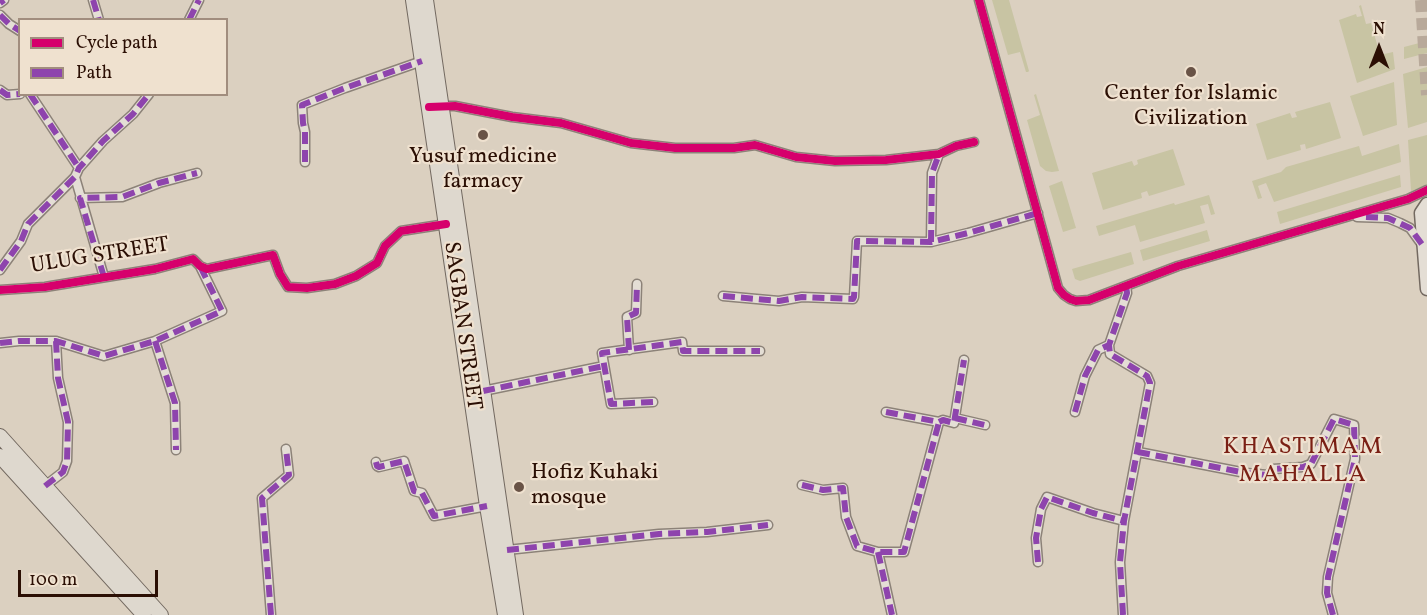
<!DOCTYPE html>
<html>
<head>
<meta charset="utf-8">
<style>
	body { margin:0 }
	#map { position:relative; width:1427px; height:615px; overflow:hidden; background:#dbd0c0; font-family:Vollkorn,serif }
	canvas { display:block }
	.legend { position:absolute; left:18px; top:18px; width:210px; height:78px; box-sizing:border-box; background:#efe1cf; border:2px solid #a18d7e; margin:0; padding:8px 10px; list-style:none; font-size:18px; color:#2b0f04 }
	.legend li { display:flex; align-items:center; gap:12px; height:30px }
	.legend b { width:30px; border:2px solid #a18d7e }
	.north { position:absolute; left:1349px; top:18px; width:60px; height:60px; -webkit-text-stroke:4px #efe1cf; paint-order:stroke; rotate:0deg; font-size:16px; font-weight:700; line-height:24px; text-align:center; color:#2b0f04 }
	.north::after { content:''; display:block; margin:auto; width:21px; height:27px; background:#2b0f04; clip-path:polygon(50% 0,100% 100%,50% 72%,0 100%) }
	.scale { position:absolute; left:18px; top:570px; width:140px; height:27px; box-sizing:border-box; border:3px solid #2b0f04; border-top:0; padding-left:8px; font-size:18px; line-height:21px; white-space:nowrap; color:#2b0f04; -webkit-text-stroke:4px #efe1cf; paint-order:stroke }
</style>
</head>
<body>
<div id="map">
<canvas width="1427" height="615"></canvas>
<ul class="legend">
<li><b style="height:8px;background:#d6006c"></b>Cycle path</li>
<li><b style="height:8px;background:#8e44ad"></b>Path</li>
</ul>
<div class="north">N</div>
<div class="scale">100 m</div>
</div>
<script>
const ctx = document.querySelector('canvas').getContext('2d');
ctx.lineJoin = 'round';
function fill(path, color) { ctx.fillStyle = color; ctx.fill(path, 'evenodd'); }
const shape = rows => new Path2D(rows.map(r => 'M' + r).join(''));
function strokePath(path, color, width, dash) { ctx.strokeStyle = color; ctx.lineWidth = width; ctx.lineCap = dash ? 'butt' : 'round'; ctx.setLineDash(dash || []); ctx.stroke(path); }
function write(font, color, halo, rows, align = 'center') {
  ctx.font = font + ' Vollkorn,serif'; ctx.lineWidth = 4.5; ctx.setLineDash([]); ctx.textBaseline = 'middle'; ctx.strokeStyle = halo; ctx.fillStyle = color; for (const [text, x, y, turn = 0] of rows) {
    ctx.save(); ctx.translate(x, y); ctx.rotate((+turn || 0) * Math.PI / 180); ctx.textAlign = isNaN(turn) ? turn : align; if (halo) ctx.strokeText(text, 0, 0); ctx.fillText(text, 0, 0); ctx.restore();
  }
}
fill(shape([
	[992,0,1009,0,1029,71,1028,72,1026,72,1020,52,1008,55],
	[1361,5,1366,24,1371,23,1380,55,1393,52,1395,69,1357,83,1339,20,1356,14,1357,17,1362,16,1359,6],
	[1427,41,1427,53,1404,59,1404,47],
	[1427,67,1427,122,1408,128,1403,74],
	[1394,82,1397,125,1363,136,1350,96],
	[1036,94,1059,171,1052,172,1046,171,1040,166,1027,120,1040,115,1034,95],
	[1330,102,1341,138,1306,149,1305,144,1300,145,1301,150,1267,160,1256,124,1290,113,1292,118,1297,117,1295,112],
	[1427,135,1427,185,1411,191,1408,140],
	[1399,144,1401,162,1274,202,1266,183,1258,186,1262,198,1258,199,1252,181,1281,172,1286,167,1359,146,1362,156],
	[1173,149,1185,185,1149,196,1147,191,1141,193,1142,198,1103,210,1092,173,1132,161,1134,166,1138,164,1137,160],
	[1400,175,1401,187,1280,224,1277,212],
	[1062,181,1076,228,1063,232,1049,186],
	[1209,195,1215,214,1211,215,1208,204,1200,206,1205,223,1140,242,1135,225,1099,236,1096,226,1174,203,1175,205],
	[1207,230,1210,241,1143,261,1140,250],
	[1131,252,1134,264,1080,281,1075,279,1072,269]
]), '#c8c4a3');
strokePath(shape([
	[1421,0,1427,95]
]), '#b8a99a', 12, [12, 6]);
const minor = shape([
	[93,0,99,20],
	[979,0,1058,288,1064,295,1070,299,1076,301,1089,300,1178,266,1408,199,1427,190],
	[0,3,4,0],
	[0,15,9,24,20,31],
	[189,20,199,0],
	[0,90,7,95,20,94],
	[30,94,79,168],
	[439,106,455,106,512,117,561,123,631,143,675,148,734,148,755,145,796,157,835,161,886,160,939,154,956,146,974,142],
	[305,162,305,132,303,123,302,105,345,88,422,61],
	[75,177,104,277],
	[80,198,122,197,159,183,197,173],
	[1357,217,1388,218,1400,223,1410,228,1423,246],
	[931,242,932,173,939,154],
	[0,270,21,241,28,224,75,177,79,168,103,141,133,114,149,94],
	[0,290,45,287,155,269,193,259,200,266,207,269,273,255,280,274,288,287,307,288,335,284,356,276,377,263,385,246,401,231,446,224],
	[723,296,779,301,802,297,853,299,854,297,857,241,931,242,968,233,1038,213],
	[155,341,175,403,176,450],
	[0,343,19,341,56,341,104,356,155,341,222,311,200,266],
	[629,350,627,317,636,313,637,284],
	[483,391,604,366],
	[653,402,611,404,602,353,682,342,683,351,760,351],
	[886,412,939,422,943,420,954,423,964,360],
	[1075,412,1085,376,1098,350,1109,345],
	[955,418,985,425],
	[1138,452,1246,473,1268,475,1273,469,1303,467,1311,464,1334,419,1354,425,1355,459,1328,577,1327,593,1333,615],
	[376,462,377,466,379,467,404,461,414,491,422,493,434,516,487,506],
	[802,485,823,490,843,488,846,517,857,546,878,552,904,552,939,422],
	[45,486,63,472,67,461,68,422,58,378,56,341],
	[507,550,659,534,707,532,768,525],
	[878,552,892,615],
	[1038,562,1036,538,1041,509,1047,497,1093,513,1124,521],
	[271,615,262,498,289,475,286,449],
	[1123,615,1120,562,1124,521,1150,383,1147,376,1110,354,1109,345,1127,293,1126,286]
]);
const secondary = shape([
	[1427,204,1421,213,1427,289]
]);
const primary = shape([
	[413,0,487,506,505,615],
	[426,0,516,615],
	[0,436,161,615],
	[0,456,144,615]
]);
strokePath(minor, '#8c8278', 11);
strokePath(secondary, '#736960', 15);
strokePath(primary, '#736960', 16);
strokePath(minor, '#e4ded5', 8);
strokePath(secondary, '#e4ded5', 12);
strokePath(primary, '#ded8ce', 14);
strokePath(shape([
	[93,0,99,20],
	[0,3,4,0],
	[0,15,9,24,20,31],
	[189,20,199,0],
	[0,90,7,95,20,94],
	[30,94,79,168],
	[305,162,305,132,303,123,302,105,345,88,422,61],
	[1366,217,1388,218,1410,228,1424,247],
	[931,242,932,173,939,154],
	[0,270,21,241,28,224,75,177,79,168,103,141,133,114,149,94],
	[104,277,80,198,122,197,159,183,197,173],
	[723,296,779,301,802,297,853,299,854,297,857,241,931,242,968,233,1038,213],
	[155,341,175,403,176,450],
	[0,343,19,341,56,341,104,356,155,341,222,311,200,266],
	[629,350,627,317,636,313,637,284],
	[483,391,604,366],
	[653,402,611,404,602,353,682,342,683,351,760,351],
	[886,412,939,422,943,420,954,423,964,360],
	[1075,412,1085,376,1098,350,1109,345],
	[955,418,985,425],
	[1138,452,1246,473,1268,475,1273,469,1303,467,1311,464,1334,419,1354,425,1355,459,1328,577,1327,593,1333,615],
	[376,462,377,466,379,467,404,461,414,491,422,493,434,516,487,506],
	[802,485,823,490,843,488,846,517,857,546,878,552,904,552,939,422],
	[45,486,63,472,67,461,68,422,58,378,56,341],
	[507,550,659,534,707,532,768,525],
	[878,552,892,615],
	[1038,562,1036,538,1041,509,1047,497,1093,513,1124,521],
	[271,615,262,498,289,475,286,449],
	[1123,615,1120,562,1124,521,1150,383,1147,376,1110,354,1109,345,1127,293,1126,286]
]), '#8e44ad', 6, [12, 6]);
strokePath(shape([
	[979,0,1058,288,1064,295,1070,299,1076,301,1089,300,1178,266,1408,199,1427,190],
	[429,107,455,106,512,117,561,123,631,143,675,148,734,148,755,145,796,157,835,161,886,160,939,154,956,146,974,142],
	[0,290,45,287,155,269,193,259,200,266,207,269,273,255,280,274,288,287,307,288,335,284,356,276,377,263,385,246,401,231,446,224]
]), '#d6006c', 8);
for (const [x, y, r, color] of [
	[1191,72,6,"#695346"],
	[483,135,6,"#695346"],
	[519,487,6,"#695346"]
]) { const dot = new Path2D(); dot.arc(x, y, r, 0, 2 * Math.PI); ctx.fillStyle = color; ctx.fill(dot); strokePath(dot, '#efe1cf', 2); }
write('22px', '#2b0f04', '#efe1cf', [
	["Center for Islamic",1191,95],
	["Civilization",1191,120],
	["Yusuf medicine",483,158],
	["farmacy",483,183],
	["Hofiz Kuhaki",531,474,"left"],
	["mosque",531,499,"left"]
]);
write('22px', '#2b0f04', '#efe1cf', [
	["ULUG STREET",100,257,-9],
	["SAGBAN STREET",461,326,82]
]);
ctx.letterSpacing = '1.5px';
write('24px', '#7a1f14', '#efe1cf', [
	["KHASTIMAM",1303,449],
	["MAHALLA",1303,477]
]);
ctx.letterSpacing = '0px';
</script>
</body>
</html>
